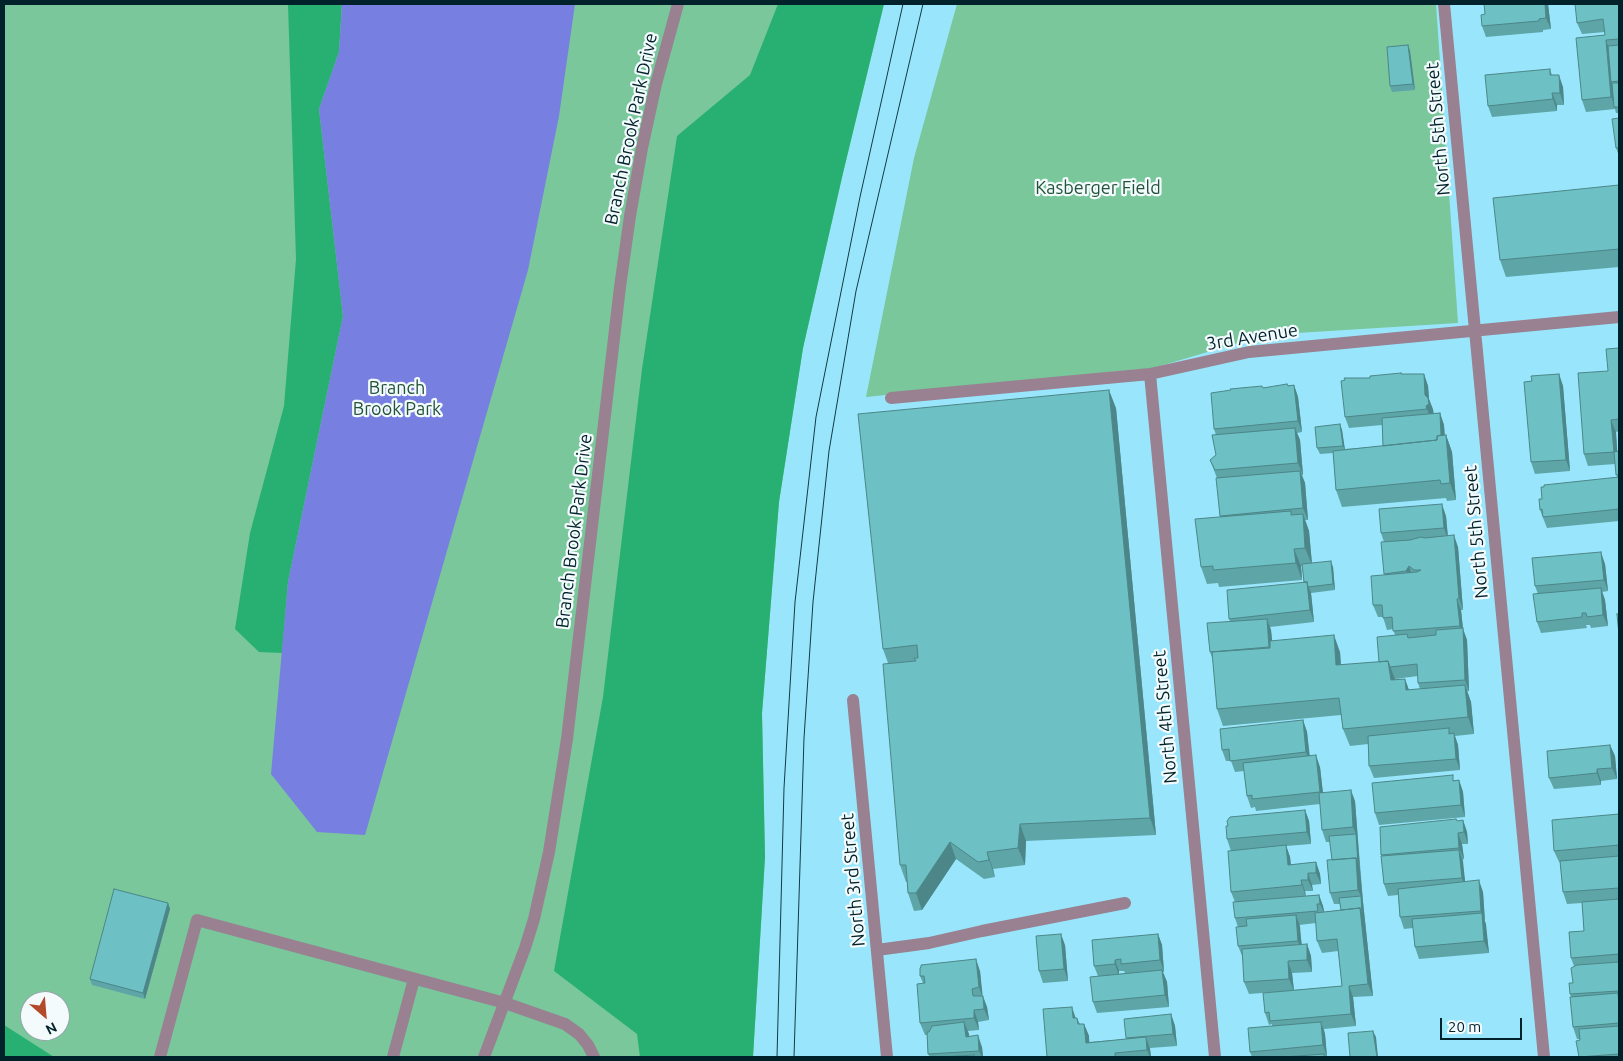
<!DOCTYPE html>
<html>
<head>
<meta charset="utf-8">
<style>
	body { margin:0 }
	#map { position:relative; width:1623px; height:1061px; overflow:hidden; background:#99e6fc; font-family:Ubuntu,sans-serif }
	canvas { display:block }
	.frame { position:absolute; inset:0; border:5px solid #01222a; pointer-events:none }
	.north { position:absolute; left:20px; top:991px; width:50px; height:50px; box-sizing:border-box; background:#f4fbfd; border:1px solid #93a4a9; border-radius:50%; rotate:153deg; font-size:14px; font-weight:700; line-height:20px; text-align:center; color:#01222a }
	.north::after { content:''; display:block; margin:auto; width:18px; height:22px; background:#b34a29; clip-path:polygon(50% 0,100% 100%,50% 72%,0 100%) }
	.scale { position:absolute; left:1440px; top:1018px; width:82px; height:22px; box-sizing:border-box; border:2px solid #01222a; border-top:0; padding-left:6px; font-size:15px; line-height:18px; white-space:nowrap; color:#01222a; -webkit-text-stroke:4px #f4fbfd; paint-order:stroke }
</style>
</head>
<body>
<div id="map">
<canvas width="1623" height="1061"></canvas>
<div class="frame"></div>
<div class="north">N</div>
<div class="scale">20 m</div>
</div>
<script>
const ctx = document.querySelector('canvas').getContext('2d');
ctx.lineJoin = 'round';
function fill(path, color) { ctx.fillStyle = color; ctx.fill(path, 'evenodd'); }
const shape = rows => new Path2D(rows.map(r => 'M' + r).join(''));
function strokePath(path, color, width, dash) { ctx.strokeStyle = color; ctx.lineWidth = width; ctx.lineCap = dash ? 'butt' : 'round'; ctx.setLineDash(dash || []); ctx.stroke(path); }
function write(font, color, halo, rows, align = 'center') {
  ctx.font = font + ' Ubuntu,sans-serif'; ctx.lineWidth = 4.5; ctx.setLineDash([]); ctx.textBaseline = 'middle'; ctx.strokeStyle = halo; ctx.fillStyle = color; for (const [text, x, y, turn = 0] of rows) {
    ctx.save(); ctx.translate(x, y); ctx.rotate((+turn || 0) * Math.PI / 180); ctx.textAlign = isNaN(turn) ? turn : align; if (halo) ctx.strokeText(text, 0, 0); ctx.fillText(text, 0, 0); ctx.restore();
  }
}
fill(shape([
	[4,4,884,4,843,173,803,348,779,502,762,713,765,857,753,1057,4,1057],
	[30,1001,60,1001,60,1031,30,1031],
	[957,4,1436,4,1458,323,1265,335,1150,369,1130,370,866,397,914,158]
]), '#79c79b');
fill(shape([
	[288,4,342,4,339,52,319,109,343,316,288,582,282,653,259,652,235,629,250,533,284,406,296,259],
	[778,4,884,4,843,173,803,348,779,502,762,713,765,857,753,1057,640,1057,637,1034,554,971,603,697,642,369,677,136,750,75],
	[4,1025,54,1057,4,1057]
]), '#28b072');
fill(shape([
	[342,4,575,4,559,116,528,270,365,835,317,832,271,774,288,582,343,316,319,109,339,52]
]), '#777fe1');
strokePath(shape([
	[877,950,929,943,982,931,1125,903],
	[160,1057,197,920,505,1003],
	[393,1057,414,979]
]), '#998191', 12);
strokePath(shape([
	[1444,4,1544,1057],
	[1150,374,1215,1057],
	[891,398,1150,374,1249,352,1619,317],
	[853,700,887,1057],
	[505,1003,565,1024,579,1034,588,1045,594,1057],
	[484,1057,525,948,534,919,549,852,567,739,620,287,630,216,642,148,656,84,678,4]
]), '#998191', 12);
strokePath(shape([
	[777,1057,784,788,795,602,816,417,860,197,903,4],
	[794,1057,804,738,813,602,829,451,856,291,923,4]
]), '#143a44', 1);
fill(shape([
	[1548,4,1551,29,1543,30,1543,32,1486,37,1482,26],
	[1619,4,1619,113,1616,113,1615,109,1586,112,1582,100,1605,35,1605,32,1582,34,1577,23],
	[1408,45,1410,51,1415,90,1392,92,1390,86],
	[1550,69,1552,75,1563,87,1564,105,1557,105,1557,111,1492,117,1488,106],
	[1619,118,1619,156,1616,148],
	[1619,185,1619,267,1506,277,1500,260],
	[1619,348,1619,431,1616,432,1617,452,1619,451,1619,521,1547,528,1540,510,1542,499,1617,477,1615,464,1588,466,1584,454,1608,371],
	[1401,374,1424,374,1428,386,1429,399,1433,413,1440,413,1444,425,1445,435,1446,435,1452,452,1456,500,1447,501,1446,498,1342,507,1336,490,1333,453,1320,454,1317,448,1340,424,1342,430,1345,449,1383,446,1382,425,1349,428,1345,417,1370,378],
	[1559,374,1563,386,1570,471,1535,474,1531,462,1532,381],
	[1294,385,1298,397,1302,432,1297,433,1300,440,1303,475,1302,475,1305,483,1308,520,1305,520,1309,531,1312,563,1333,567,1335,590,1311,593,1314,622,1270,627,1271,630,1272,641,1340,652,1341,665,1379,662,1395,635,1393,629,1387,630,1383,617,1378,617,1373,605,1385,575,1384,542,1381,533,1446,516,1448,536,1458,547,1463,610,1461,610,1463,629,1467,640,1469,691,1467,691,1471,702,1474,734,1455,736,1458,745,1460,770,1374,778,1369,766,1368,744,1350,746,1343,729,1341,715,1223,726,1217,709,1213,660,1210,652,1230,621,1229,619,1304,582,1302,566,1301,566,1302,580,1219,587,1218,583,1207,584,1201,567,1220,517,1217,478,1210,460,1216,455,1216,435,1214,429,1263,388],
	[1418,676,1418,683,1420,689,1409,690,1405,679,1395,680,1395,679],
	[1116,408,1156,835,1026,841,1025,865,993,869,995,877,984,879,956,859,922,910,914,911,908,893,907,882,906,882,900,865,888,663,883,649],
	[1605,564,1608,591,1602,592,1605,600,1608,626,1591,628,1590,625,1586,625,1587,628,1541,633,1537,622,1538,594,1535,586],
	[1303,720,1307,732,1310,756,1320,767,1323,793,1355,801,1363,902,1373,996,1353,997,1356,1026,1324,1029,1325,1034,1327,1057,1252,1057,1250,1052,1272,1026,1272,1024,1269,1025,1265,1013,1275,992,1249,994,1244,982,1243,958,1238,946,1238,927,1235,918,1235,902,1231,892,1231,851,1227,839,1305,810,1309,821,1311,844,1286,846,1290,857,1291,865,1316,862,1320,874,1321,884,1312,885,1313,891,1305,891,1306,896,1319,895,1323,906,1324,912,1341,910,1340,904,1334,904,1330,893,1332,860,1330,842,1326,842,1322,830,1320,804,1256,811,1255,807,1251,808,1247,796,1244,771,1235,772,1231,761,1226,761,1222,750],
	[1316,923,1317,941,1322,953,1338,951,1342,986,1294,990,1292,973,1312,972,1311,956,1307,944,1302,945,1299,925],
	[1610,745,1615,756,1617,779,1601,781,1601,785,1554,789,1549,778],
	[1455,780,1459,780,1463,792,1465,817,1379,825,1375,813],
	[1619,814,1619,1057,1579,1057,1580,1039,1577,1039,1573,1027,1571,997,1570,994,1573,983,1574,966,1571,958,1584,931,1582,903,1567,904,1563,892,1560,862,1559,862,1554,851],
	[1463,820,1467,832,1468,844,1462,844,1464,859,1462,860,1465,882,1483,892,1485,922,1489,953,1419,959,1415,947,1413,928,1404,929,1400,917,1398,895,1388,896,1384,884,1381,855],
	[168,903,170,909,145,999,92,985,90,979],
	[1158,934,1162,945,1164,972,1163,972,1167,982,1169,1007,1097,1013,1093,1002,1098,976,1094,966],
	[1119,971,1124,971,1125,973,1119,974],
	[1065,945,1068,981,1043,983,1039,971],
	[980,971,982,996,987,1007,989,1020,978,1022,979,1030,968,1031,969,1036,982,1047,983,1057,930,1057,928,1054,927,1035,925,1035,920,1023,923,983,920,976],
	[1171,1014,1175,1026,1177,1046,1150,1048,1151,1057,1047,1057,1076,1018,1077,1018,1080,1024,1084,1024,1089,1036,1089,1042,1126,1039,1126,1038]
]), '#5ea5a8');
fill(shape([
	[1545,4,1548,4,1551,29,1546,18],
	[1606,40,1610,52,1611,82,1614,88,1616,109,1611,97],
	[1408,45,1410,51,1415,90,1413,84],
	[1559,75,1563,87,1564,105,1560,93],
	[1552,93,1557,105,1557,111,1553,99],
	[1424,374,1428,386,1429,399,1433,409,1434,415,1431,420,1427,409,1425,395],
	[1559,374,1563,386,1570,471,1566,460],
	[1294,385,1298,397,1302,432,1298,421],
	[1109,390,1116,408,1156,835,1150,818],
	[1440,413,1444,425,1445,450,1441,438],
	[1611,420,1616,432,1618,464,1614,452],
	[1340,424,1342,430,1345,451,1343,446],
	[1295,428,1300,440,1303,475,1298,463],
	[1446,435,1452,452,1456,500,1450,483],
	[1300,471,1305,483,1308,520,1303,508],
	[1442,504,1446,516,1448,540,1444,528],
	[1303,514,1309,531,1312,565,1305,548],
	[1454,535,1458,547,1463,610,1459,598],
	[1294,549,1301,566,1302,580,1296,563],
	[1601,552,1605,564,1608,591,1604,580],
	[1331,561,1333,567,1335,590,1333,584],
	[1409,566,1413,578,1410,582,1406,571],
	[1307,582,1311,593,1314,622,1310,610],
	[1601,588,1605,600,1608,626,1603,615],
	[1457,599,1461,610,1463,629,1467,640,1469,691,1465,680,1463,635,1460,626],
	[1267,619,1271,630,1274,659,1269,647],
	[1334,635,1340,652,1342,683,1336,665],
	[1388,661,1395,679,1397,697,1391,680],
	[1405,679,1411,696,1406,690],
	[1465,685,1471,702,1474,734,1468,717],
	[1303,720,1307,732,1310,764,1306,752],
	[1454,733,1458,745,1460,770,1456,759],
	[1610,745,1615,756,1617,779,1612,768],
	[1316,755,1320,767,1324,803,1320,792],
	[1597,769,1601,781,1601,785,1597,773],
	[1459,780,1463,792,1465,817,1461,805],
	[1351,790,1355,801,1360,869,1358,864,1356,834,1353,827],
	[1305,810,1309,821,1311,844,1307,832],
	[1463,820,1467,832,1468,844,1464,832],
	[1020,824,1026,841,1025,865,1018,848],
	[1458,833,1462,844,1464,859,1459,848],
	[950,842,956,859,922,910,916,893],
	[1286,845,1290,857,1292,876,1288,865],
	[1459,850,1463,861,1466,890,1462,878],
	[987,852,993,869,995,877,989,860],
	[1356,858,1360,869,1363,902,1373,996,1368,984,1360,908,1361,896,1358,890],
	[1316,862,1320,874,1321,884,1316,873],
	[1308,873,1312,885,1313,891,1308,880],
	[1301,880,1305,891,1306,897,1302,885],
	[1479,880,1483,892,1485,922,1481,911],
	[1319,895,1323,906,1325,915,1320,904],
	[168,903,170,909,145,999,143,993],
	[1482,913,1486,924,1489,953,1484,941],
	[1296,915,1300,926,1302,952,1298,941],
	[1061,934,1065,945,1068,981,1064,969],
	[1158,934,1162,945,1164,972,1160,960],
	[1307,944,1311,956,1312,972,1307,960],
	[976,959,980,971,983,999,979,987],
	[1115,960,1119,971,1119,976,1115,964],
	[1288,961,1292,973,1294,991,1289,979],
	[1162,970,1167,982,1169,1007,1165,995],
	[1349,986,1353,997,1356,1026,1351,1014],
	[983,996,987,1007,989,1020,984,1009],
	[1072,1007,1076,1019,1073,1018],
	[974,1010,978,1022,979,1030,974,1018],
	[1171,1014,1175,1026,1177,1046,1173,1034],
	[964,1022,969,1034,970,1048,966,1037],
	[1321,1022,1325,1034,1327,1057,1323,1045],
	[1084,1024,1089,1036,1090,1054,1086,1043],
	[1373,1031,1376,1037,1378,1057,1377,1057],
	[978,1035,982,1047,983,1057,982,1057,979,1051],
	[1146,1037,1150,1049,1151,1057,1150,1057,1147,1050]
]), '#4c8688');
const building = shape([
	[1484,4,1545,4,1546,18,1539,19,1539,21,1482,26,1481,15,1485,14,1484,4],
	[1575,4,1619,4,1619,39,1606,40,1611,97,1582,100,1576,38,1605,35,1603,19,1577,23,1575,4],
	[1408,45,1413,84,1390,86,1387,47,1408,45],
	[1619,45,1619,81,1611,82,1608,46,1619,45],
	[1550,69,1550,75,1559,75,1560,93,1552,93,1553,99,1488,106,1485,75,1550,69],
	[1612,83,1619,83,1619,107,1614,107,1612,83],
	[1619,118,1619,148,1616,148,1612,119,1619,118],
	[1619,185,1619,249,1500,260,1493,198,1619,185],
	[1619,348,1619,419,1611,420,1614,452,1584,454,1578,373,1608,371,1606,349,1619,348],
	[1401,373,1401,374,1424,374,1425,395,1428,398,1429,404,1426,406,1427,409,1345,417,1341,381,1345,380,1344,378,1370,378,1370,376,1401,373],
	[1559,374,1566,460,1531,462,1524,382,1532,381,1531,376,1559,374],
	[1287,384,1288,386,1294,385,1298,421,1214,429,1211,393,1231,390,1230,389,1262,386,1263,388,1287,384],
	[1109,390,1150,818,1020,824,1018,848,987,852,989,860,978,862,950,842,916,893,908,893,906,865,900,865,883,664,916,661,914,658,918,658,917,645,883,649,858,414,1109,390],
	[1440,413,1441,435,1437,436,1437,440,1383,446,1382,418,1440,413],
	[1340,424,1343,446,1317,448,1315,427,1340,424],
	[1295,428,1298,463,1215,470,1210,460,1216,455,1212,435,1295,428],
	[1446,435,1450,483,1441,484,1440,480,1336,490,1333,451,1437,440,1437,436,1446,435],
	[1619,451,1619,475,1616,475,1614,452,1619,451],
	[1300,471,1303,508,1220,516,1216,478,1300,471],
	[1619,477,1619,509,1543,517,1542,509,1540,510,1539,499,1542,499,1541,487,1544,487,1544,485,1619,477],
	[1442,504,1444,528,1381,533,1379,509,1442,504],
	[1291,511,1291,515,1303,514,1305,548,1294,549,1296,563,1213,570,1213,566,1201,567,1195,519,1291,511],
	[1454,535,1459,598,1457,599,1460,626,1393,631,1392,617,1383,618,1382,605,1373,605,1371,576,1417,572,1421,570,1414,570,1409,566,1406,571,1384,574,1381,542,1410,540,1421,537,1425,538,1454,535],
	[1601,552,1604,580,1535,586,1532,558,1601,552],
	[1331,561,1333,584,1308,587,1307,582,1304,582,1302,564,1331,561],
	[1307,582,1310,610,1229,619,1227,590,1307,582],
	[1601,588,1603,615,1587,617,1586,613,1582,613,1582,617,1537,622,1533,594,1601,588],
	[1617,614,1619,614,1619,635,1617,614],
	[1267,619,1269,647,1210,652,1207,623,1267,619],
	[1463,628,1465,680,1418,683,1417,664,1390,667,1388,661,1379,662,1377,637,1407,634,1408,638,1436,635,1436,630,1463,628],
	[1334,635,1336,665,1388,661,1391,680,1405,679,1406,690,1465,685,1468,717,1343,729,1339,698,1217,709,1212,652,1270,648,1270,641,1334,635],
	[1303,720,1306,752,1230,761,1229,749,1222,750,1220,729,1303,720],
	[1449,728,1449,734,1454,733,1456,759,1369,766,1368,736,1449,728],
	[1610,745,1612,768,1597,769,1597,773,1549,778,1547,751,1610,745],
	[1316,755,1320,792,1252,799,1252,795,1247,796,1243,763,1316,755],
	[1453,775,1453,781,1459,780,1461,805,1375,813,1372,783,1453,775],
	[1351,790,1353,827,1322,830,1319,793,1351,790],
	[1305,810,1307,832,1227,839,1226,826,1228,826,1227,821,1230,817,1305,810],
	[1619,814,1619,845,1554,851,1552,820,1619,814],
	[1456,819,1457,821,1463,820,1464,832,1458,833,1459,848,1381,855,1380,827,1456,819],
	[1356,834,1358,864,1356,858,1332,860,1329,836,1356,834],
	[1286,845,1288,865,1316,862,1316,873,1308,873,1308,880,1301,880,1302,885,1231,892,1228,851,1286,845],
	[1459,850,1462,878,1384,884,1381,856,1459,850],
	[1619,856,1619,888,1563,892,1560,861,1619,856],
	[1356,858,1358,890,1330,893,1327,860,1356,858],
	[1479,880,1481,911,1400,917,1398,889,1479,880],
	[114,889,168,903,143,993,90,979,114,889],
	[1319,895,1320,904,1317,904,1318,911,1235,918,1233,902,1319,895],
	[1361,896,1362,914,1360,908,1341,910,1339,898,1361,896],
	[1619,899,1619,954,1571,958,1569,932,1584,931,1582,902,1619,899],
	[1360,908,1368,984,1349,986,1351,1014,1270,1021,1269,1012,1265,1013,1263,993,1342,986,1337,939,1317,941,1315,913,1360,908],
	[1482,913,1484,941,1415,947,1412,919,1482,913],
	[1296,915,1298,941,1238,946,1236,927,1247,926,1246,919,1296,915],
	[1061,934,1064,969,1039,971,1036,936,1061,934],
	[1158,934,1160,960,1121,964,1121,959,1115,960,1115,964,1094,966,1092,940,1158,934],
	[1307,944,1307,960,1288,961,1289,979,1244,982,1242,949,1307,944],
	[976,959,979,987,972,989,973,996,983,996,984,1009,974,1010,974,1018,920,1023,917,984,925,983,924,976,920,976,920,968,921,967,921,965,976,959],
	[1619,962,1619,991,1570,994,1569,983,1573,983,1571,968,1577,965,1619,962],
	[1162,970,1165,995,1093,1002,1090,977,1162,970],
	[1618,993,1619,1005,1619,1023,1573,1027,1570,997,1618,993],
	[1072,1007,1073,1018,1077,1018,1078,1024,1084,1024,1086,1043,1146,1037,1147,1050,1115,1053,1115,1057,1047,1057,1043,1009,1072,1007],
	[1171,1014,1173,1034,1126,1038,1124,1019,1171,1014],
	[964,1022,966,1037,978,1035,979,1051,928,1054,927,1032,929,1032,932,1026,964,1022],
	[1321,1022,1323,1045,1250,1052,1248,1028,1321,1022],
	[1619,1026,1619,1054,1579,1057,1576,1041,1580,1040,1579,1029,1619,1026],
	[1373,1031,1377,1057,1350,1057,1348,1033,1373,1031],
	[1324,1054,1324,1057,1284,1057,1324,1054],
	[974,1055,974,1057,941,1057,974,1055]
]);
fill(building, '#6dc0c3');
strokePath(building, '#4c8688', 1);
write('18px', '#01222a', '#f4fbfd', [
	["Branch Brook Park Drive",631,129,-78],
	["North 5th Street",1438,129,-95],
	["3rd Avenue",1252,337,-9],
	["Branch Brook Park Drive",574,531,-83],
	["North 5th Street",1476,532,-95],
	["North 4th Street",1165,717,-95],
	["North 3rd Street",853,880,-95]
]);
write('18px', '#215339', '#f4fbfd', [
	["Kasberger Field",1098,188],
	["Branch",397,388],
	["Brook Park",397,409]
]);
</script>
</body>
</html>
